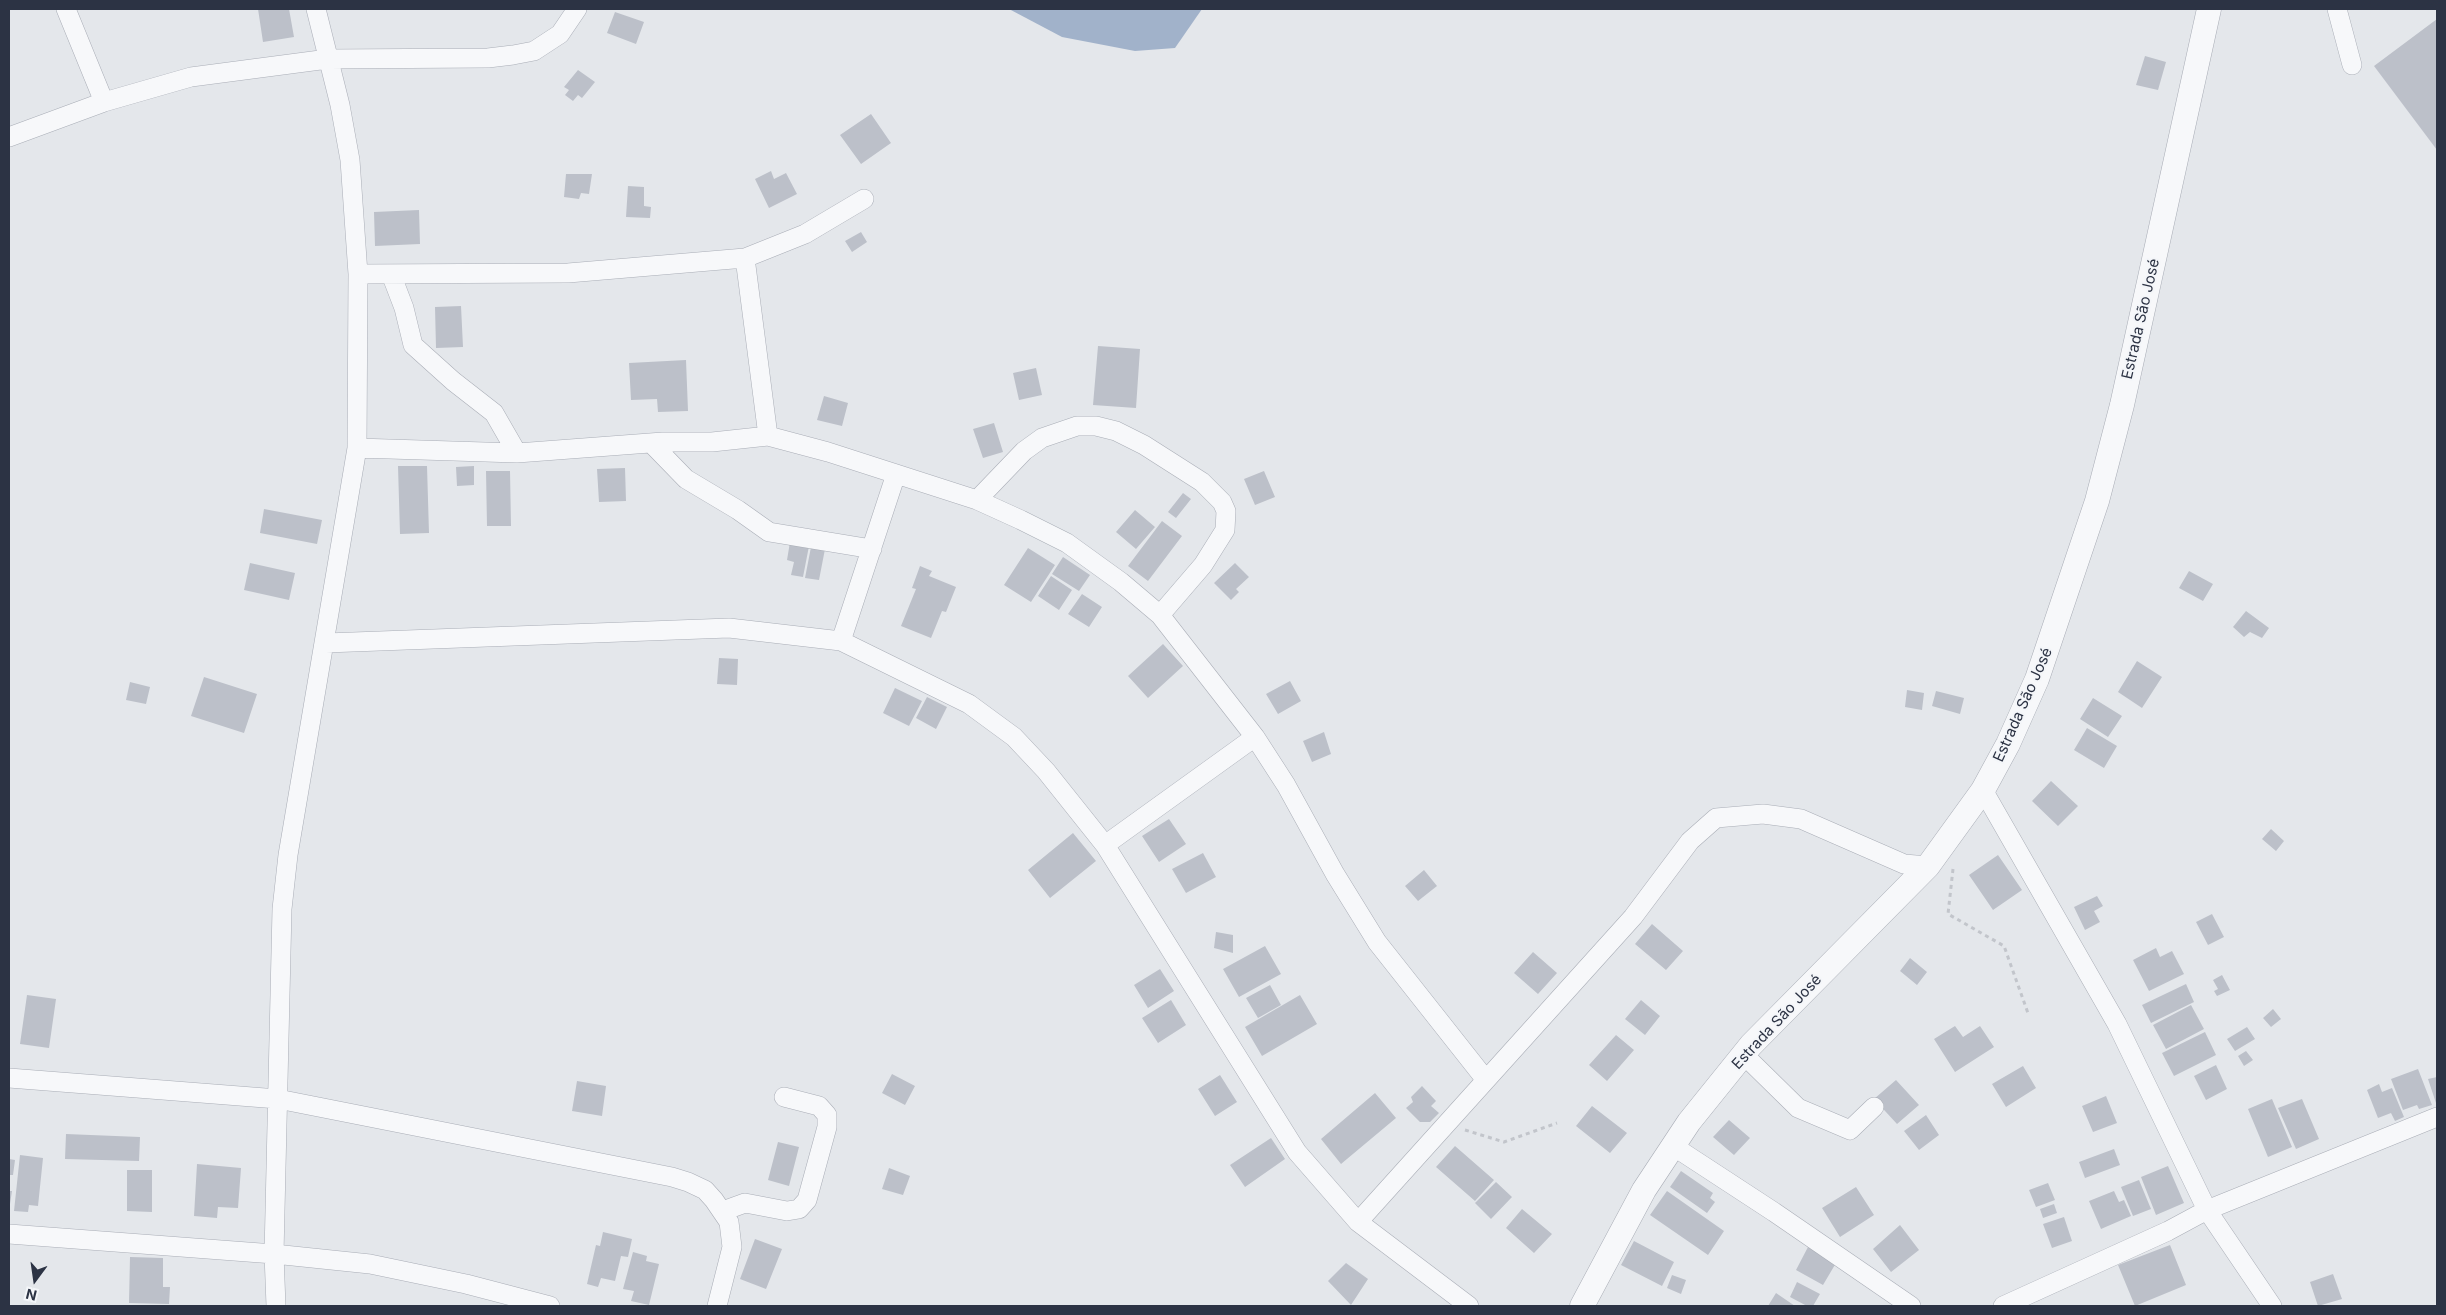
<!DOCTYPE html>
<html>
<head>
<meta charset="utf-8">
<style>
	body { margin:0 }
	#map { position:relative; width:2446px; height:1315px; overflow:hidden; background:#e4e7eb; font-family:Inter,sans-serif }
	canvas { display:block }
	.frame { position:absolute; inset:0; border:10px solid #2c3344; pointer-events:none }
	.north { position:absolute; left:10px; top:1255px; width:50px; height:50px; -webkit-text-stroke:4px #f4f6f9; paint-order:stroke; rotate:194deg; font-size:14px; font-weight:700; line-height:20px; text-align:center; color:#2c3344 }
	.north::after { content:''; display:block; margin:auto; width:18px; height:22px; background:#2c3344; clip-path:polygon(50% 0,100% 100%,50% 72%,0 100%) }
</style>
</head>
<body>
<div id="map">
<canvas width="2446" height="1315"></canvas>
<div class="frame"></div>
<div class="north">N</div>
</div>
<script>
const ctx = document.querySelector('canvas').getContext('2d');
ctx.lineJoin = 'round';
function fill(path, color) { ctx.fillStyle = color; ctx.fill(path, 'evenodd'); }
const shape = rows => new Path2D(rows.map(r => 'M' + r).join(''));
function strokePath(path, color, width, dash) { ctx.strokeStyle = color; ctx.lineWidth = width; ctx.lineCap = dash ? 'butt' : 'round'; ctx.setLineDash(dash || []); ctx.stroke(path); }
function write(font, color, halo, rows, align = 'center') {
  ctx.font = font + ' Inter,sans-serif'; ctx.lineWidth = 4; ctx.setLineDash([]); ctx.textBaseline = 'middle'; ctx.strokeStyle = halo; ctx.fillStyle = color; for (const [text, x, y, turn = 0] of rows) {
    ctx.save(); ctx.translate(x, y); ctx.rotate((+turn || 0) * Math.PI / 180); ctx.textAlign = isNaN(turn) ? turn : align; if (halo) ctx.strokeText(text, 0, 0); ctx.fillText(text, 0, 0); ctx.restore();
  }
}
fill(shape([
	[1009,9,1202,9,1175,48,1135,51,1062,37]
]), '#a1b2ca');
fill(shape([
	[258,9,289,9,294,37,263,42],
	[615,12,644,22,636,44,607,33],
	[2437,19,2437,150,2374,66],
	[2145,56,2166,62,2158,90,2136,85],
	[578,70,595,82,582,98,578,95,573,101,565,95,569,90,564,87],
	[871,114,891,143,861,164,840,135],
	[771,171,774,179,786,173,797,194,769,208,755,179],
	[566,174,592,174,589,194,581,193,579,199,564,197],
	[628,186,644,187,644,206,651,207,650,218,626,217],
	[419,210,420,244,375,246,374,212],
	[861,232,867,242,852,252,845,241],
	[461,306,463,347,436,348,435,307],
	[1098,346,1140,349,1136,408,1093,405],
	[686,360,688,411,658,412,657,399,631,400,629,363],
	[1036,368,1042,395,1019,400,1013,373],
	[824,396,848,403,842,426,817,420],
	[994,423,1003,452,983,458,973,429],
	[398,466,427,466,429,533,400,534],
	[474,466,474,485,457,486,456,467],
	[625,468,626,501,599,502,597,469],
	[486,471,510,471,511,526,487,526],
	[1264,471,1275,497,1255,505,1244,479],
	[1183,493,1191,499,1176,518,1168,512],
	[264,509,322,520,317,544,260,533],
	[1135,510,1155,527,1136,549,1116,532],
	[1162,521,1182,536,1148,581,1128,566],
	[790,542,809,546,803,577,791,575,794,562,787,560],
	[811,547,825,549,819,580,805,578],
	[1028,548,1055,565,1031,602,1004,585],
	[1063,557,1090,575,1079,591,1052,574],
	[250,563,295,573,289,600,244,590],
	[1235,563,1249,577,1236,589,1239,592,1231,600,1214,583],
	[920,566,932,571,929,576,956,587,946,612,942,611,931,638,901,626,916,589,912,588],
	[2189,571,2213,584,2203,601,2179,588],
	[1051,576,1072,590,1059,610,1038,596],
	[1082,594,1102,607,1089,627,1068,614],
	[2246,611,2269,628,2262,638,2250,632,2244,637,2233,627],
	[1163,644,1183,666,1148,698,1128,676],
	[719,658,738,659,737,685,717,684],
	[2137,661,2162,677,2142,708,2118,692],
	[204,677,257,694,244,733,191,716],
	[1290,681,1301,701,1278,714,1266,694],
	[130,682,150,687,146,704,126,700],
	[895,688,922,701,909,726,883,713],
	[1907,690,1924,693,1922,710,1905,707],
	[1936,691,1964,698,1960,714,1932,706],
	[927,697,947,707,936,729,916,718],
	[2093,698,2122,716,2108,737,2080,719],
	[2087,728,2117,746,2104,768,2074,750],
	[1324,732,1331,754,1312,762,1303,741],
	[2051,781,2078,806,2058,826,2032,801],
	[1169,819,1186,844,1159,862,1142,836],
	[2271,829,2284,841,2276,851,2262,839],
	[1073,833,1096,861,1050,898,1028,870],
	[1203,853,1216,877,1186,893,1172,869],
	[1998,855,2022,890,1993,910,1969,875],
	[1424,870,1437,886,1418,901,1405,886],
	[2097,896,2103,906,2094,911,2100,922,2085,930,2074,907],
	[2212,914,2224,937,2208,945,2196,922],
	[1652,924,1683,951,1666,970,1635,944],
	[1216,932,1233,935,1233,953,1214,948],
	[1265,946,1281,974,1239,997,1223,969],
	[2156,948,2160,957,2172,951,2184,974,2149,991,2133,960],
	[1533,952,1557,973,1538,994,1514,973],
	[1910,958,1927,972,1917,985,1900,971],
	[1160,969,1174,991,1148,1008,1134,985],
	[2222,975,2230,990,2217,996,2214,991,2218,989,2213,980],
	[2186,984,2194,1002,2151,1023,2142,1005],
	[1270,985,1281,1005,1258,1018,1246,998],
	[27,995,56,999,49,1048,20,1044],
	[1300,995,1317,1024,1262,1056,1245,1027],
	[1171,1000,1186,1025,1158,1043,1142,1018],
	[1641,1000,1660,1016,1645,1035,1625,1019],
	[2191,1005,2204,1029,2166,1049,2153,1025],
	[2273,1009,2281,1019,2271,1027,2263,1018],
	[1955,1026,1963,1037,1980,1026,1994,1047,1955,1072,1934,1039],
	[2247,1027,2255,1039,2235,1051,2227,1039],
	[2205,1032,2216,1055,2174,1076,2162,1053],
	[1616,1035,1634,1050,1607,1081,1589,1065],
	[2246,1051,2253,1060,2244,1066,2238,1056],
	[2216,1065,2227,1089,2206,1100,2194,1076],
	[2023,1066,2036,1088,2006,1107,1992,1084],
	[2418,1069,2432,1105,2419,1109,2417,1105,2403,1110,2391,1079],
	[892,1074,915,1086,905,1105,882,1093],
	[1220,1075,1237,1102,1215,1116,1198,1089],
	[2437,1077,2437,1106,2428,1079],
	[1896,1080,1919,1105,1897,1124,1874,1099],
	[577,1081,606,1086,602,1116,572,1111],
	[2379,1084,2382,1092,2392,1088,2404,1117,2395,1121,2391,1113,2378,1118,2367,1090],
	[1422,1086,1436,1101,1431,1106,1439,1113,1430,1122,1420,1122,1406,1108,1413,1102,1411,1097],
	[1375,1093,1396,1118,1341,1164,1321,1139],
	[2106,1096,2117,1123,2093,1132,2082,1106],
	[2272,1099,2292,1147,2268,1157,2248,1109],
	[2302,1099,2319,1139,2296,1149,2278,1108],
	[1592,1106,1627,1133,1610,1153,1576,1126],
	[1926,1115,1939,1135,1919,1150,1904,1131],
	[1729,1120,1750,1138,1734,1155,1713,1137],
	[66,1134,140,1137,139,1161,65,1159],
	[1271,1138,1285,1159,1245,1187,1230,1165],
	[778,1142,799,1147,789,1186,768,1180],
	[1455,1146,1494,1180,1475,1201,1436,1167],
	[2114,1149,2120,1165,2085,1178,2079,1162],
	[20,1155,43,1158,38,1206,29,1205,28,1212,14,1211],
	[9,1159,15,1160,13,1175,9,1175],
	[197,1164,241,1168,238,1208,218,1207,217,1218,194,1216],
	[2168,1166,2184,1203,2156,1215,2141,1177],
	[889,1168,910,1176,903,1195,882,1189],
	[127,1170,152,1170,152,1212,127,1211],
	[1681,1171,1713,1193,1710,1198,1715,1202,1707,1213,1670,1187],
	[2139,1180,2151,1209,2133,1216,2121,1187],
	[1496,1182,1512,1197,1491,1219,1475,1203],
	[2048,1183,2055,1200,2036,1207,2029,1190],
	[1856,1187,1874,1215,1840,1237,1822,1208],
	[9,1191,12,1191,10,1204,9,1204],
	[1667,1191,1724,1231,1708,1255,1650,1215],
	[2114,1191,2119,1202,2124,1200,2131,1216,2101,1229,2089,1201],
	[2054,1204,2057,1213,2043,1218,2040,1209],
	[1522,1209,1552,1234,1534,1253,1506,1228],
	[2064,1217,2072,1241,2052,1248,2043,1224],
	[1900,1225,1919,1250,1891,1272,1873,1249],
	[603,1232,632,1239,628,1257,621,1256,615,1281,601,1278,598,1287,587,1284,596,1245,600,1246],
	[755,1239,782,1249,766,1289,740,1279],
	[1634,1241,1674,1262,1662,1286,1621,1265],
	[2170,1245,2186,1285,2135,1306,2118,1265],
	[1808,1247,1836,1263,1823,1285,1796,1270],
	[633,1252,647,1256,646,1261,659,1264,649,1305,631,1301,634,1291,623,1289],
	[130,1257,163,1258,163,1287,170,1287,169,1304,129,1303],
	[1346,1263,1368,1279,1351,1305,1328,1281],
	[2333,1274,2342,1299,2318,1306,2310,1282],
	[1672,1275,1686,1280,1681,1294,1667,1288],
	[1797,1282,1820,1294,1813,1306,1807,1306,1790,1297],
	[1776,1293,1795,1306,1768,1306]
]), '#bcc0c9');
const minor = shape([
	[66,9,104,102],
	[2337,9,2352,65],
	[9,137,104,102,191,77,328,59,488,58,513,55,534,51,560,34,577,9],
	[745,258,768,436],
	[358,274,568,273,745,258,805,234,864,199],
	[391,274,404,308,413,345,453,381,494,413,517,453],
	[651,443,686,479,738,510,769,532,872,549],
	[357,448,517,453,663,442,712,442,768,436,828,452,977,500,1021,520,1067,543,1121,582,1160,615,1255,737,1286,785,1335,874,1377,942,1486,1080],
	[977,500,1024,451,1042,438,1077,426,1096,426,1116,431,1144,445,1202,482,1222,502,1226,511,1225,530,1203,565,1160,615],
	[841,641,896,474],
	[326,643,729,628,841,641,969,704,1014,737,1046,771,1105,845,1297,1152,1358,1222,1469,1306],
	[1983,790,2117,1024,2207,1210,2272,1306],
	[1105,845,1255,737],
	[1744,1055,1798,1108,1850,1130,1874,1107],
	[9,1078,278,1099,672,1177,688,1182,705,1190,714,1200,729,1222,732,1247,717,1306],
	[1673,1146,1774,1212,1911,1306],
	[723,1211,745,1203,787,1211,799,1209,807,1200,827,1127,827,1115,819,1106,784,1097],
	[1358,1222,1633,917,1690,841,1716,818,1763,814,1801,819,1904,864,1928,866],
	[9,1234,274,1254,370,1264,466,1284,550,1306],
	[276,1306,274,1254,282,909,288,855,357,448,358,274,350,160,340,105,316,9],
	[2003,1306,2168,1231,2207,1210,2437,1117]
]);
const tertiary = shape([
	[1582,1306,1644,1190,1689,1122,1751,1045,1928,866,1983,790,2008,744,2037,679,2097,501,2122,405,2209,9]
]);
strokePath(minor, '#a9adb6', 20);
strokePath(tertiary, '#a9adb6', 25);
strokePath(shape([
	[1953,869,1948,914,2004,946,2029,1016],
	[1465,1130,1504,1142,1557,1123]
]), '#c2c5cb', 3, [4, 4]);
strokePath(minor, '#f7f8fa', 19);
strokePath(tertiary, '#f7f8fa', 24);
write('15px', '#2c3344', '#f4f6f9', [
	["Estrada São José",2141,319,-77],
	["Estrada São José",2023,705,-66],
	["Estrada São José",1777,1022,-47]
]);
</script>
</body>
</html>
